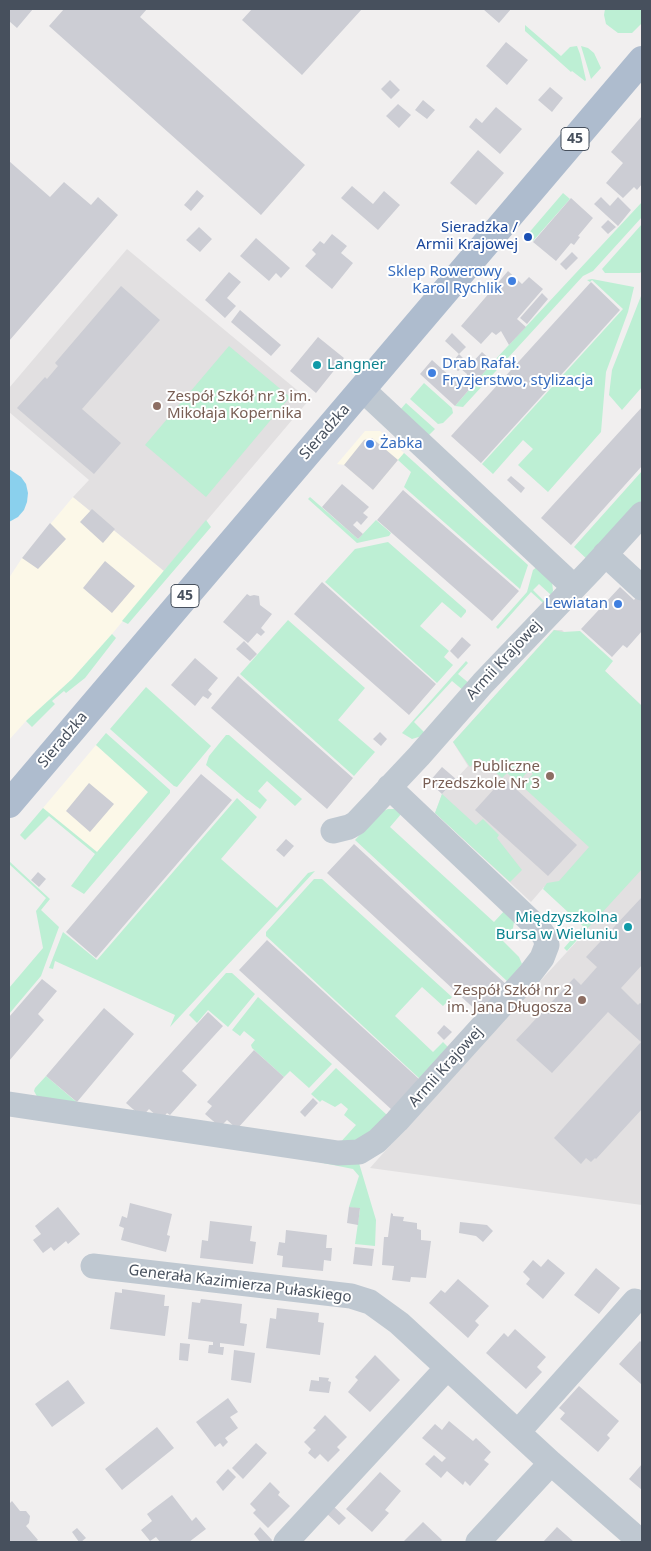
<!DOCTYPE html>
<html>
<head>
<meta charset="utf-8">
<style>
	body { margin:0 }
	#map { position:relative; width:651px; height:1551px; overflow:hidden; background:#f1efef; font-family:"Noto Sans",sans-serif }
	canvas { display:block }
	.frame { position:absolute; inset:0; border:10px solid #47505d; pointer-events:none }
</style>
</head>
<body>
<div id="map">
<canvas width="651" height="1551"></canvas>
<div class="frame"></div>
</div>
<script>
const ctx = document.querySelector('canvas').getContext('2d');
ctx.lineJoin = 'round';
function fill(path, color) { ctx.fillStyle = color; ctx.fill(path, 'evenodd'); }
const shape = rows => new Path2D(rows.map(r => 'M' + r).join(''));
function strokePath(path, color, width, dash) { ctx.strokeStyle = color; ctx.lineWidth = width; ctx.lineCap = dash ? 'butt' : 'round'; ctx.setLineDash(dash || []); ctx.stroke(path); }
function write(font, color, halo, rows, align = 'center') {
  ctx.font = font + ' "Noto Sans",sans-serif'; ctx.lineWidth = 4; ctx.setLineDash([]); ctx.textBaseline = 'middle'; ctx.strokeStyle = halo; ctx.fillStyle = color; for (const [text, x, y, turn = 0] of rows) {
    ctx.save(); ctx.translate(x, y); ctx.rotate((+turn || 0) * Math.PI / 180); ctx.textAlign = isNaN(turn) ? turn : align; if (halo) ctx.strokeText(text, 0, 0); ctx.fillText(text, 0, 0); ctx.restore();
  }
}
fill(shape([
	[365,431,380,431,404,453,373,490,344,465,337,464],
	[73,497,164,571,112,634,72,679,26,721,9,740,9,578,22,558],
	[96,745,148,792,97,852,43,808]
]), '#fcf8e8');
fill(shape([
	[127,249,309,400,164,571,73,497,89,480,9,412,9,388],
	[554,630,562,630,642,706,642,1205,370,1168,417,1115,589,928,544,887,531,902,435,813,442,794,468,766,453,742]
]), '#e2e0e1');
fill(shape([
	[605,9,642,9,642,23,632,33,618,33,606,24,604,15],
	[525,25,561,56,570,47,577,46,580,54,586,80,585,81,572,71,571,72,525,31],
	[581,46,588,48,594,53,601,68,591,79],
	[563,193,570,199,533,241,527,235],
	[642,202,642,217,593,271,583,276,463,407,455,406,493,362],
	[642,224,642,271,640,273,605,273,602,269],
	[592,279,634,287,628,312,606,372,601,432,548,492,518,465,533,449,523,440,493,474,482,464,623,309,592,280,590,282,587,280],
	[641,296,642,387,622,410,609,395,612,370],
	[229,346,290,397,206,497,145,445],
	[424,383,452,408,453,413,443,423,438,424,410,399],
	[406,403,435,429,425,439,400,410],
	[404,453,528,565,520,589,404,487,411,472,398,460],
	[642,471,642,503,589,561,574,547],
	[310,497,358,539,376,520,391,533,389,536,357,543,308,499],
	[206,520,211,527,128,624,122,621],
	[388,542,466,610,466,612,461,618,442,602,420,626,449,651,444,657,453,665,437,683,325,582,355,549],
	[538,566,552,581,553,591,551,595,539,584,533,590,545,602,543,603,531,592,498,629,496,627,527,592,533,570],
	[288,620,365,688,338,720,375,752,354,776,240,674],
	[554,630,563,632,580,631,613,661,605,671,642,706,642,869,567,951,564,948,583,926,543,889,547,883,559,881,589,847,522,786,533,774,529,770,518,783,507,773,502,778,479,758,470,767,453,742],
	[112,634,116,638,85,678,66,693,64,691,52,701,55,704,32,727,26,721,72,679],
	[466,661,468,663,458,674,470,684,464,691,452,681,414,722,425,733,422,736,412,739,402,733],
	[146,687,211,746,177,787,174,786,110,729],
	[106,733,170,790,170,793,84,894,71,886,95,854,49,816,25,840,20,835,43,808,97,852,148,792,96,745],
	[226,735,229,735,302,799,295,806,267,781,258,791,267,800,260,809,248,800,247,800,206,765,209,756],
	[442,794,476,825,483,819,499,835,497,838,522,870,510,882,435,813],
	[237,798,257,817,221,859,277,908,308,873,315,871,170,1027,175,1015,55,961,53,969,49,968,63,932,97,960],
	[388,809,395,809,402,813,390,827,494,922,506,909,514,922,513,928,503,941,519,957,522,964,508,982,355,840,381,812],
	[9,861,50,899,41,910,59,927,41,976,9,1014,9,988,43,948,36,911,46,898,9,864],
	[314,879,322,879,452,997,443,1006,422,987,395,1016,433,1052,443,1042,449,1048,420,1079,266,936,266,932],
	[226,973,232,973,255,994,228,1027,208,1010,197,1023,189,1015],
	[258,997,332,1064,309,1088,290,1071,284,1077,252,1048,251,1045,255,1040,244,1031,240,1036,232,1030],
	[336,1068,387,1115,361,1140,338,1145,356,1125,344,1115,348,1109,341,1103,335,1107,322,1100,320,1102,311,1094],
	[46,1076,73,1099,77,1102,40,1102,34,1091,35,1088],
	[318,1162,359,1163,376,1220,375,1246,355,1244,360,1209,349,1207,359,1176,353,1169]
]), '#bdefd4');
fill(shape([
	[9,469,21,477,26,484,28,493,27,502,24,510,18,517,9,522]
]), '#8ad0ed');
fill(shape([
	[9,9,33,9,17,28,9,21],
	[64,9,147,9,140,17,305,165,261,215,49,26],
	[252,9,362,9,302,75,242,20],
	[483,9,511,9,499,23],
	[506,42,528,60,507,85,486,66],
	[390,80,400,90,391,99,381,89],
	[550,87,563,98,552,112,538,100],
	[423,100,435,110,427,119,415,110],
	[398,104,411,115,399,128,386,116],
	[496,107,522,129,500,154,469,127,476,118,482,123],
	[642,116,642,184,637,190,634,187,623,198,606,183,623,163,611,152],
	[478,150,504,173,476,205,450,183],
	[9,161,50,197,64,182,91,205,98,197,118,215,9,341],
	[352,186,373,204,384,191,400,205,378,230,341,198],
	[197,190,204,196,191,211,184,205],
	[601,197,610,206,618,197,631,210,618,226,594,204],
	[571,198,593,218,578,236,580,237,574,245,571,243,556,261,533,242],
	[608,220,616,227,608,234,601,227],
	[199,227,212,239,200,252,186,240],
	[332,234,347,246,341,253,353,263,332,289,305,266,316,254,312,250,320,241,324,244],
	[256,238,290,268,281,278,276,273,269,281,240,256],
	[572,252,578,258,566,270,560,264],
	[508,271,522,284,529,277,543,289,517,319,526,327,509,345,501,331,496,335,492,332,481,344,461,326],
	[229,272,241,282,227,298,236,306,225,318,205,300],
	[591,282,620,310,481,463,451,436],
	[121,286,160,320,82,409,121,443,94,474,17,408,45,377,47,379,58,366,55,363],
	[542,293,548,299,527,324,520,318],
	[240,310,281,345,271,356,231,322],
	[452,333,466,347,459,354,470,365,482,352,493,362,455,406,420,374,432,360,461,386,467,379,467,374,461,369,458,371,450,365,459,354,445,341],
	[318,337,344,358,316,393,290,371],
	[642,407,642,466,571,545,541,518],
	[372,438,398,460,373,490,344,465,364,440],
	[511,476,525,488,521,493,507,480],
	[342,484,369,507,363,513,368,517,361,525,357,521,353,525,363,534,358,539,322,507],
	[403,490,519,591,492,621,377,520],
	[92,509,115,529,103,543,80,522],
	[50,523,66,539,38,569,22,558],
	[105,561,135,586,112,613,83,588],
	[322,582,436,684,409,715,294,614],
	[620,587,634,600,637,596,642,601,642,631,627,648,623,645,612,657,581,629],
	[247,594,250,596,254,595,259,596,260,605,272,614,261,628,265,632,261,636,257,633,248,643,223,622],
	[462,637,471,645,458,659,450,651],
	[244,641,257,654,250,661,236,649],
	[195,658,218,678,208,690,212,694,208,699,203,696,195,706,171,685],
	[238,676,353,778,327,809,211,708],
	[380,732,387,739,381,746,373,739],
	[442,767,456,779,442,794,429,782],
	[201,774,232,800,96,958,66,932],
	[504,778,577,845,548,876,475,810],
	[89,783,114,804,90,832,66,811],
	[286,839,294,846,284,857,276,850],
	[354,844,507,985,480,1014,327,873],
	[38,872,46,879,39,887,31,880],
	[642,897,642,965,621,988,638,1005,640,1003,642,1004,642,1109,596,1159,595,1158,591,1162,586,1158,581,1164,554,1138,641,1042,608,1012,552,1073,516,1040,574,978,581,985,597,967,586,957],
	[267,940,420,1080,392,1110,239,970],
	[42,979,57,991,38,1014,44,1020,9,1061,9,1017],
	[104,1008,134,1034,77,1102,46,1076],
	[208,1012,223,1026,182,1071,197,1085,170,1115,167,1113,161,1120,149,1109,142,1117,126,1103],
	[444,1025,452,1032,444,1040,437,1033],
	[254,1050,284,1077,237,1129,227,1120,220,1127,205,1114,212,1106,207,1102],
	[313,1098,318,1103,305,1117,300,1112],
	[130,1203,172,1214,167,1235,170,1236,166,1252,121,1240,124,1228,119,1226,122,1216,127,1218],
	[58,1207,80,1234,68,1244,66,1241,54,1251,51,1247,43,1253,33,1240,41,1234,35,1226],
	[349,1207,360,1208,358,1225,347,1223],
	[391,1213,393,1214,393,1216,404,1217,403,1221,417,1223,417,1229,421,1230,421,1240,431,1241,426,1278,411,1277,410,1282,392,1280,394,1266,382,1265,384,1237,388,1237],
	[210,1221,252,1226,250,1241,256,1242,253,1264,200,1258,202,1240,208,1241],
	[460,1222,487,1225,493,1231,483,1242,476,1236,459,1233],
	[286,1230,327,1235,326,1248,332,1248,331,1261,324,1260,323,1271,282,1267,283,1256,277,1255,279,1242,285,1243],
	[355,1247,374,1249,372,1266,353,1264],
	[548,1259,565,1273,543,1299,526,1284,530,1279,523,1272,533,1260,541,1267],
	[596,1268,620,1288,599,1314,574,1295],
	[458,1279,489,1306,475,1321,479,1325,468,1338,429,1303,441,1290,445,1293],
	[122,1289,165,1295,164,1306,169,1306,165,1336,110,1329,115,1292,122,1293],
	[201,1299,242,1304,240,1323,247,1324,244,1346,220,1343,220,1347,224,1347,223,1355,208,1353,209,1345,213,1345,213,1342,188,1339,192,1302,200,1303],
	[277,1308,319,1313,318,1322,324,1323,320,1355,266,1348,270,1318,276,1319],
	[515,1329,546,1357,537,1367,542,1372,526,1389,486,1353,504,1333,508,1337],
	[640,1341,642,1343,642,1382,641,1384,619,1364],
	[180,1343,190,1344,188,1361,179,1360],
	[234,1350,255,1353,251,1383,231,1380],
	[375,1355,400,1380,370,1412,348,1392,358,1380,355,1377],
	[319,1377,329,1378,328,1381,331,1382,329,1393,309,1391,311,1380,319,1381],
	[68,1380,85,1403,52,1427,35,1404],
	[579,1386,619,1421,607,1435,610,1438,598,1452,560,1419,565,1413,559,1408],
	[228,1398,238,1412,230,1417,238,1428,225,1438,228,1442,223,1447,220,1443,215,1447,196,1422],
	[325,1415,347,1437,337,1447,340,1450,328,1462,320,1454,315,1459,308,1453,311,1449,304,1442,316,1430,313,1428],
	[449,1421,473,1441,476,1438,491,1452,484,1460,489,1464,470,1486,465,1481,463,1485,447,1471,441,1478,425,1464,434,1455,442,1462,446,1458,422,1438,435,1424,442,1430],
	[157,1427,174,1448,122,1490,105,1469],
	[256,1443,267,1453,243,1479,232,1468],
	[642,1464,642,1490,629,1479],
	[228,1469,236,1477,223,1491,216,1482],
	[380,1472,401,1491,385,1510,389,1513,372,1532,346,1509],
	[270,1482,280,1492,278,1495,290,1506,268,1528,253,1513,256,1510,250,1504],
	[172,1495,192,1521,196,1517,206,1529,189,1542,160,1542,156,1537,150,1541,141,1530,152,1521,147,1514],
	[12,1501,20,1511,26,1511,30,1516,29,1523,26,1526,38,1540,35,1542,9,1542,9,1504],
	[332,1505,346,1518,339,1525,325,1512],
	[423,1522,442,1540,440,1542,403,1542],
	[260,1527,272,1540,271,1542,260,1542,254,1534],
	[557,1527,574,1542,543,1542],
	[77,1528,86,1538,81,1542,79,1542,72,1532]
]), '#cccdd4');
strokePath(shape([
	[362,389,574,587],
	[605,554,642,588],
	[333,831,349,827,356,823,419,756,483,683,592,569,642,514],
	[9,1104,338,1153,359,1152,377,1141,397,1121,529,975,542,958,547,945,545,937,539,929,389,787],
	[93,1266,351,1296,370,1302,399,1323,551,1463,641,1542],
	[518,1432,635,1301],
	[286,1542,447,1368],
	[478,1542,551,1463]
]), '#bfc8d1', 25);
strokePath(shape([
	[9,804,642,60]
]), '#aebcce', 28);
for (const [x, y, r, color] of [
	[528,237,5,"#1a4fb4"],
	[512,281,5,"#3f7fe0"],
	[317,365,5,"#0f9aa8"],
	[432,373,5,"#3f7fe0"],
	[157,406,5,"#8d6e63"],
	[370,444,5,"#3f7fe0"],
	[618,604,5,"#3f7fe0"],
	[550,776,5,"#8d6e63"],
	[628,927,5,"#0f9aa8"],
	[582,1000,5,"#8d6e63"]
]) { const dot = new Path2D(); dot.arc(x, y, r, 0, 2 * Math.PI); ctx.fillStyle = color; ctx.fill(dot); strokePath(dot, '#fff', 2); }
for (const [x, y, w] of [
	[575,139,28],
	[185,596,28]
]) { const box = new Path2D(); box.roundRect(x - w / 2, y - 11.5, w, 23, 4); ctx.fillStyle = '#fff'; ctx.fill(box); strokePath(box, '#47505d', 1); }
write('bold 14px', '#47505d', null, [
	["45",575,139],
	["45",185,596]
]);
write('15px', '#164399', '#fff', [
	["Sieradzka /",518,228],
	["Armii Krajowej",518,245]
], 'right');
write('15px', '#366cbe', '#fff', [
	["Sklep Rowerowy",502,272],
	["Karol Rychlik",502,289],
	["Drab Rafał.",442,364,"left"],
	["Fryzjerstwo, stylizacja",442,381,"left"],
	["Żabka",380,444,"left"],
	["Lewiatan",608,604]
], 'right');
write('15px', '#0d838f', '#fff', [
	["Langner",327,365],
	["Międzyszkolna",618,918,"right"],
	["Bursa w Wieluniu",618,935,"right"]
], 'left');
write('15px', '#785e54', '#fff', [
	["Zespół Szkół nr 3 im.",167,397,"left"],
	["Mikołaja Kopernika",167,414,"left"],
	["Publiczne",540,767],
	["Przedszkole Nr 3",540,784],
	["Zespół Szkół nr 2",572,991],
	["im. Jana Długosza",572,1008]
], 'right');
write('15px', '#47505d', '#fff', [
	["Sieradzka",325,432,-49],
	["Armii Krajowej",504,660,-47],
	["Sieradzka",63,740,-50],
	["Armii Krajowej",446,1067,-48],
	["Generała Kazimierza Pułaskiego",240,1284,7]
]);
</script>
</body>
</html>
